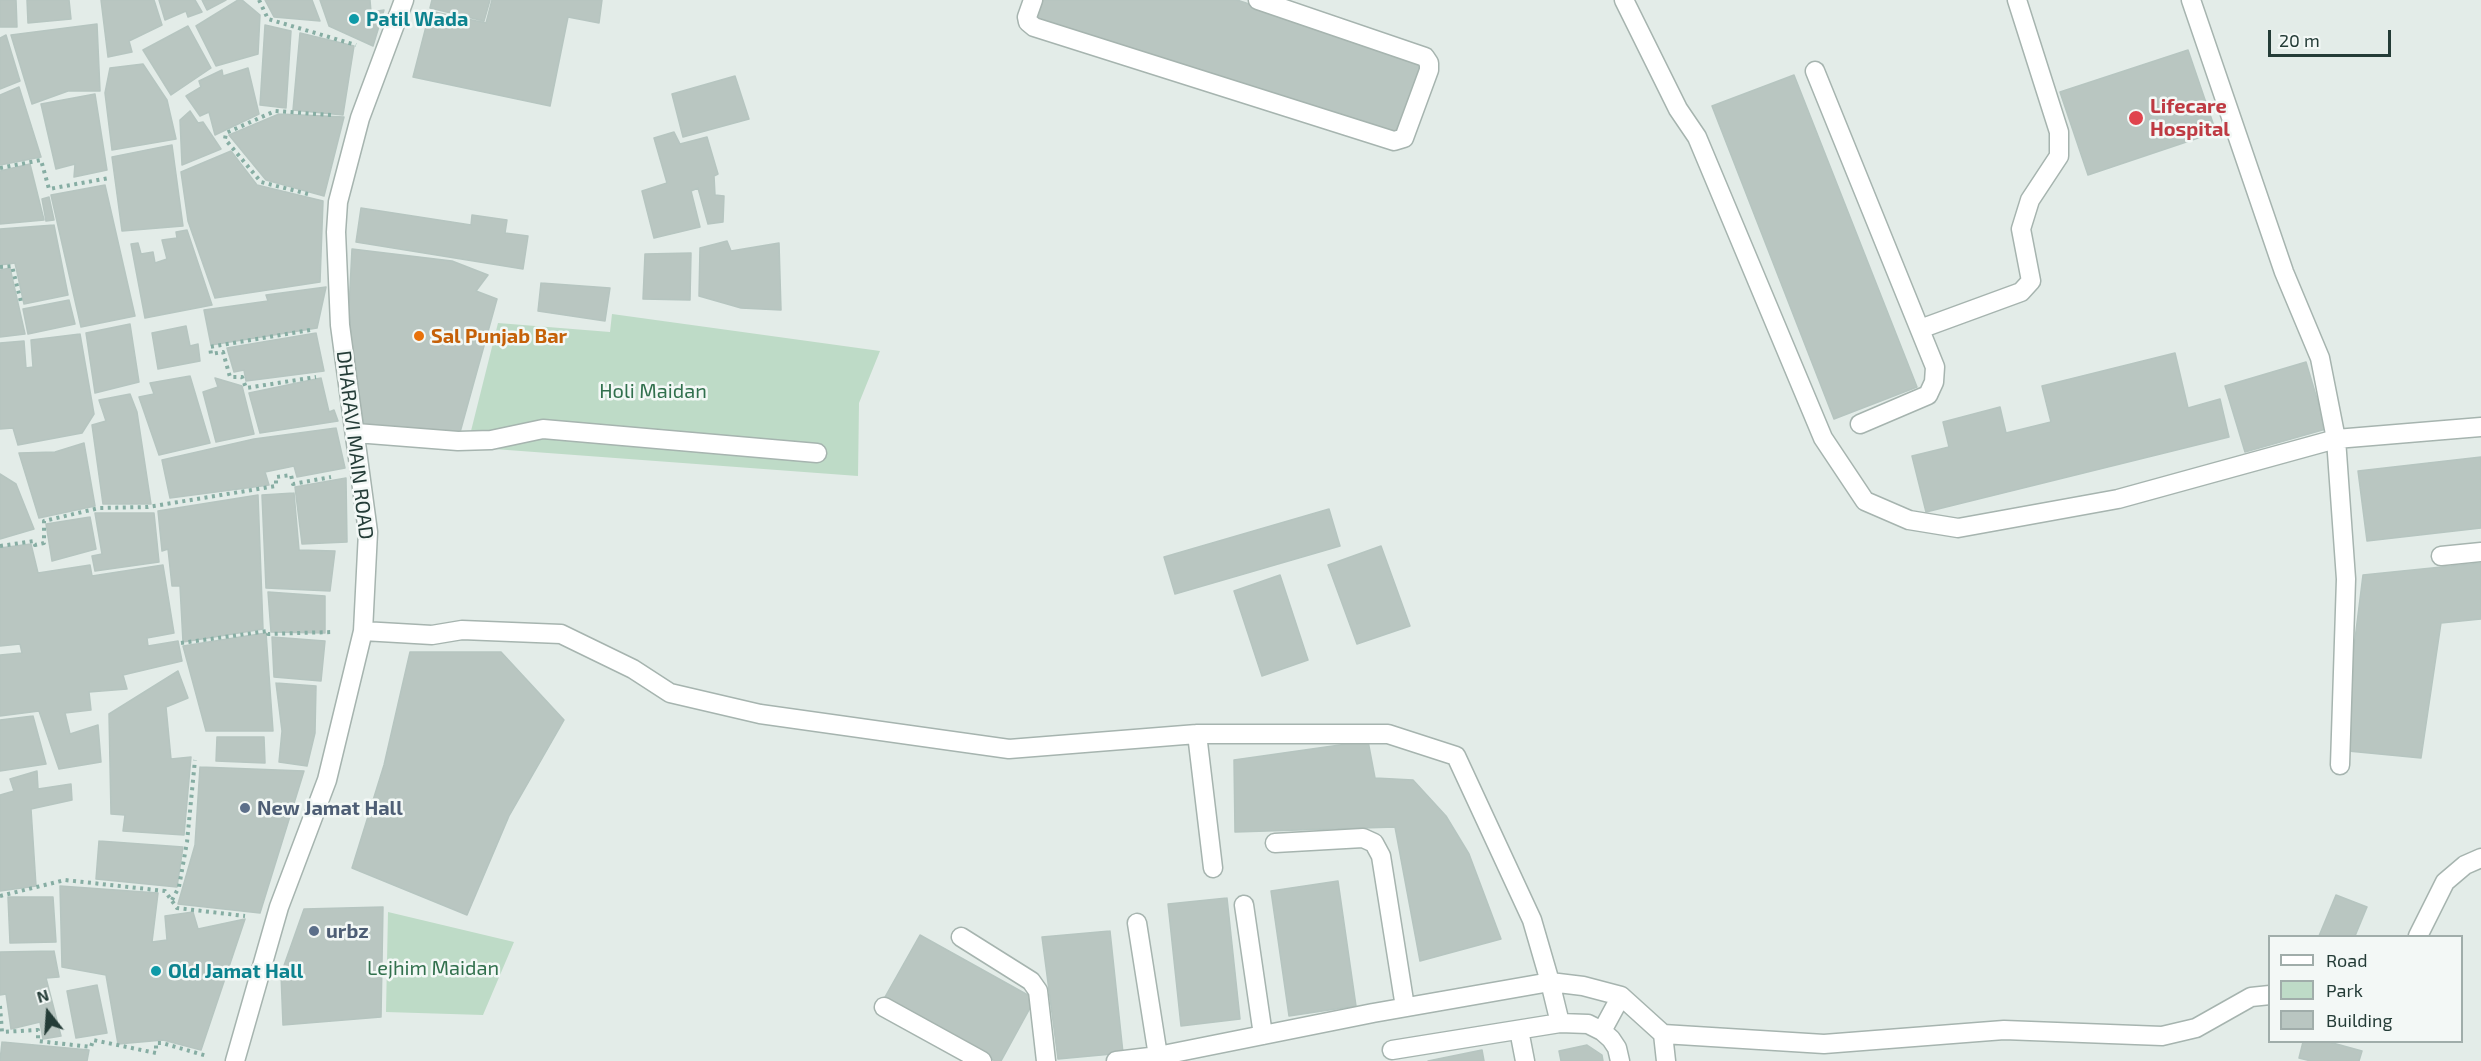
<!DOCTYPE html>
<html>
<head>
<meta charset="utf-8">
<style>
	body { margin:0 }
	#map { position:relative; width:2481px; height:1061px; overflow:hidden; background:#e3ece8; font-family:"Exo 2",sans-serif }
	canvas { display:block }
	.legend { position:absolute; left:2268px; top:935px; width:195px; height:108px; box-sizing:border-box; background:#f3f8f6; border:2px solid #a0adaa; margin:0; padding:8px 10px; list-style:none; font-size:18px; color:#243c37 }
	.legend li { display:flex; align-items:center; gap:12px; height:30px }
	.legend b { width:30px; border:2px solid #a0adaa }
	.north { position:absolute; left:18px; top:983px; width:60px; height:60px; -webkit-text-stroke:4px #f3f8f6; paint-order:stroke; rotate:343deg; font-size:16px; font-weight:700; line-height:24px; text-align:center; color:#243c37 }
	.north::after { content:''; display:block; margin:auto; width:21px; height:27px; background:#243c37; clip-path:polygon(50% 0,100% 100%,50% 72%,0 100%) }
	.scale { position:absolute; left:2268px; top:30px; width:123px; height:27px; box-sizing:border-box; border:3px solid #243c37; border-top:0; padding-left:8px; font-size:18px; line-height:21px; white-space:nowrap; color:#243c37; -webkit-text-stroke:4px #f3f8f6; paint-order:stroke }
</style>
</head>
<body>
<div id="map">
<canvas width="2481" height="1061"></canvas>
<ul class="legend">
<li><b style="height:8px;background:#fff"></b>Road</li>
<li><b style="height:16px;background:#bedbc7"></b>Park</li>
<li><b style="height:16px;background:#b9c6c1"></b>Building</li>
</ul>
<div class="north">N</div>
<div class="scale">20 m</div>
</div>
<script>
const ctx = document.querySelector('canvas').getContext('2d');
ctx.lineJoin = 'round';
function fill(path, color) { ctx.fillStyle = color; ctx.fill(path, 'evenodd'); }
const shape = rows => new Path2D(rows.map(r => 'M' + r).join(''));
function strokePath(path, color, width, dash) { ctx.strokeStyle = color; ctx.lineWidth = width; ctx.lineCap = dash ? 'butt' : 'round'; ctx.setLineDash(dash || []); ctx.stroke(path); }
function write(font, color, halo, rows, align = 'center') {
  ctx.font = font + ' "Exo 2",sans-serif'; ctx.lineWidth = 5; ctx.setLineDash([]); ctx.textBaseline = 'middle'; ctx.strokeStyle = halo; ctx.fillStyle = color; for (const [text, x, y, turn = 0] of rows) {
    ctx.save(); ctx.translate(x, y); ctx.rotate((+turn || 0) * Math.PI / 180); ctx.textAlign = isNaN(turn) ? turn : align; if (halo) ctx.strokeText(text, 0, 0); ctx.fillText(text, 0, 0); ctx.restore();
  }
}
fill(shape([
	[612,314,880,351,859,403,858,476,467,447,498,323,610,332],
	[388,912,514,942,483,1015,386,1012]
]), '#bedbc7');
const building = shape([
	[0,0,16,0,17,27,0,27,0,0],
	[27,0,69,0,71,19,28,23,27,0],
	[101,0,154,0,162,25,129,41,132,52,108,57,101,0],
	[159,0,195,0,202,12,188,17,186,11,165,20,159,0],
	[202,0,226,0,207,10,202,0],
	[238,0,242,0,260,15,258,54,216,66,196,26,238,0],
	[265,0,312,0,320,21,274,17,265,0],
	[320,0,370,0,371,12,384,10,373,46,329,26,320,0],
	[432,0,490,0,484,21,430,8,432,0],
	[492,0,602,0,599,23,568,17,550,106,413,77,430,11,486,23,492,0],
	[1043,0,1237,0,1422,61,1396,137,1037,18,1043,0],
	[97,24,100,91,68,91,32,104,11,35,97,24],
	[265,25,291,31,286,108,260,105,265,25],
	[188,26,211,68,171,95,143,50,188,26],
	[300,33,354,46,343,115,293,110,300,33],
	[6,35,20,81,0,89,0,38,6,35],
	[2188,50,2216,132,2088,175,2060,92,2188,50],
	[143,64,167,100,176,139,112,150,105,93,110,68,143,64],
	[248,68,259,114,215,135,209,112,200,116,186,96,201,87,199,81,222,70,223,76,248,68],
	[1794,75,1917,387,1834,419,1712,106,1794,75],
	[735,76,749,119,683,137,672,94,735,76],
	[19,87,41,157,0,165,0,95,19,87],
	[95,94,107,170,74,177,75,164,56,169,41,104,95,94],
	[190,111,198,123,203,122,221,149,182,165,180,120,190,111],
	[279,114,344,117,324,196,266,180,229,135,279,114],
	[674,132,680,144,707,137,718,174,714,176,715,195,724,196,723,222,708,224,698,188,691,191,700,227,654,238,642,191,667,183,654,138,674,132],
	[172,145,183,226,122,231,112,157,172,145],
	[231,151,257,185,323,201,320,282,215,298,188,221,181,172,231,151],
	[30,164,44,220,0,224,0,171,30,164],
	[105,185,135,316,81,327,51,195,105,185],
	[49,197,54,220,46,221,42,199,49,197],
	[361,208,471,225,472,215,507,220,505,233,528,236,523,269,356,242,361,208],
	[54,225,68,295,24,304,15,263,0,265,0,229,54,225],
	[187,230,212,305,145,318,131,244,138,243,141,254,153,252,155,263,167,259,162,240,177,238,176,232,187,230],
	[727,241,731,251,779,243,781,310,741,308,699,296,700,248,727,241],
	[352,249,452,261,488,275,476,291,497,299,459,436,365,429,353,365,349,308,352,249],
	[691,253,690,300,643,299,645,254,691,253],
	[10,268,25,334,0,337,0,270,10,268],
	[541,283,610,288,605,321,538,311,541,283],
	[326,287,317,328,211,345,204,310,268,301,266,295,326,287],
	[69,300,75,324,28,334,23,309,69,300],
	[130,324,139,382,95,393,86,333,130,324],
	[186,326,190,346,198,344,200,361,158,369,152,333,186,326],
	[316,333,324,371,246,381,244,370,234,372,227,348,316,333],
	[80,334,94,414,82,433,18,445,13,428,0,429,0,343,24,341,26,368,33,367,31,340,80,334],
	[2175,353,2188,408,2220,399,2229,437,1926,512,1912,456,1949,447,1943,422,2000,407,2006,433,2051,422,2042,386,2175,353],
	[2306,362,2326,429,2245,452,2225,386,2306,362],
	[190,376,210,443,159,455,139,397,154,394,150,383,190,376],
	[215,378,242,386,254,434,216,442,203,392,218,387,215,378],
	[321,378,329,412,334,410,338,421,260,433,249,393,321,378],
	[130,394,137,412,151,504,103,504,92,425,106,421,99,400,130,394],
	[336,428,345,468,297,477,294,466,265,472,269,485,170,498,162,460,254,439,336,428],
	[84,443,95,506,39,518,19,453,55,452,84,443],
	[2481,457,2481,528,2367,541,2358,471,2481,457],
	[0,474,16,484,34,529,0,539,0,474],
	[346,478,347,542,302,544,295,487,346,478],
	[294,493,299,550,335,551,330,591,266,588,262,495,294,493],
	[258,495,263,629,183,642,180,586,172,586,168,549,162,551,158,511,258,495],
	[1329,509,1340,546,1175,594,1164,557,1329,509],
	[95,513,154,513,159,562,95,571,92,556,102,554,95,513],
	[90,517,96,549,52,561,46,524,90,517],
	[31,544,38,573,90,565,92,576,163,565,174,633,147,638,148,646,178,641,182,661,123,675,127,689,89,692,91,710,65,713,70,734,98,725,101,762,59,769,39,711,0,716,0,655,22,653,20,644,0,646,0,548,31,544],
	[1381,546,1410,626,1357,644,1328,565,1381,546],
	[2481,563,2481,619,2441,623,2421,758,2348,751,2352,663,2363,575,2481,563],
	[1280,575,1308,660,1262,676,1234,591,1280,575],
	[268,592,325,596,325,633,271,632,268,592],
	[266,633,273,731,206,731,183,646,266,633],
	[272,637,325,641,321,681,274,677,272,637],
	[410,652,501,652,564,720,509,816,467,915,352,868,384,765,410,652],
	[178,671,188,698,166,707,171,759,191,757,184,835,123,831,125,815,111,814,109,714,178,671],
	[276,683,316,686,315,733,307,766,279,762,282,731,276,683],
	[33,716,46,764,0,771,0,720,33,716],
	[217,737,264,737,265,763,216,761,217,737],
	[1368,741,1375,778,1413,780,1446,816,1469,854,1501,939,1420,961,1395,827,1235,832,1234,760,1368,741],
	[200,767,304,771,260,913,178,904,195,845,200,767],
	[37,771,38,789,71,784,72,800,31,809,36,886,0,891,0,795,14,791,10,779,37,771],
	[99,841,183,847,177,887,96,879,99,841],
	[1338,881,1356,1006,1289,1016,1271,891,1338,881],
	[60,886,158,893,152,942,167,940,165,916,193,912,198,929,245,919,201,1050,163,1040,118,1044,106,975,62,967,60,886],
	[2336,895,2367,907,2355,936,2319,936,2336,895],
	[8,897,53,897,56,942,10,943,8,897],
	[1227,898,1240,1019,1181,1026,1168,904,1227,898],
	[383,907,381,1017,283,1025,281,974,304,909,383,907],
	[1110,931,1123,1053,1058,1059,1042,937,1110,931],
	[920,935,1035,999,1001,1061,995,1061,885,997,920,935],
	[54,951,59,977,46,978,61,1036,43,1039,40,1022,11,1029,6,994,0,995,0,952,54,951],
	[97,985,107,1033,76,1038,67,991,97,985],
	[2,1042,89,1050,87,1061,0,1061,2,1042],
	[2303,1042,2329,1042,2362,1051,2359,1061,2311,1061,2299,1058,2303,1042],
	[1587,1045,1602,1055,1603,1061,1561,1061,1559,1051,1587,1045],
	[1482,1050,1484,1061,1428,1061,1482,1050]
]);
fill(building, '#b9c6c1');
strokePath(building, '#b6c5c0', 1.5);
const minor = shape([
	[1033,0,1027,17,1028,22,1034,27,1394,141,1404,138,1429,70,1429,63,1425,57,1258,0],
	[1624,0,1678,109,1697,137,1823,438,1865,501,1909,520,1958,528,2118,499,2336,439,2481,427],
	[2191,0,2284,272,2320,358,2336,439,2346,579,2340,765],
	[1815,71,1935,367,1934,382,1928,395,1860,424],
	[1920,329,2021,292,2031,281,2021,229,2030,200,2059,156,2059,132,2017,0],
	[356,433,458,441,491,440,543,429,817,453],
	[2441,556,2481,552],
	[363,631,432,635,462,630,561,634,633,669,670,693,760,714,1009,749,1197,734,1388,734,1456,756,1532,920,1550,982,1583,986,1621,996,1663,1034,1824,1044,2004,1030,2162,1036,2196,1028,2251,997,2270,995],
	[1197,734,1213,868],
	[1275,843,1363,838,1374,843,1381,856,1405,1007],
	[1244,905,1263,1035],
	[1137,923,1158,1056],
	[2418,936,2445,882,2465,865,2481,858],
	[961,937,1031,981,1038,991,1046,1061],
	[884,1007,982,1061],
	[1519,1030,1525,1061],
	[1602,1031,1621,996],
	[1663,1034,1666,1061],
	[1392,1050,1560,1023,1588,1024,1602,1031,1611,1039,1617,1048,1620,1061],
	[235,1061,279,907,327,780,363,631,368,532,340,325,336,232,338,202,360,118,404,0],
	[1116,1061,1158,1056,1373,1013,1550,982,1560,1023]
]);
strokePath(minor, '#a6b4af', 21);
strokePath(shape([
	[259,0,268,19,356,45],
	[0,168,41,160,49,189,109,178],
	[308,194,261,182,225,139,226,133,275,111,331,115],
	[0,267,12,266,21,302],
	[310,330,210,347,211,354,223,352,230,377,242,377,246,388,316,377],
	[0,546,34,541,35,545,44,543,44,521,99,508,148,507,276,486,276,477,291,475,293,484,331,477],
	[181,643,268,631,268,634,332,632],
	[0,896,65,880,165,891,177,908,245,916],
	[172,900,179,887,187,842,195,760],
	[0,1006,2,1032,38,1030,38,1041,91,1047,93,1040,156,1053,156,1043,162,1043,207,1056]
]), '#86ada3', 4, [3, 4.5]);
strokePath(minor, '#fff', 18);
for (const [x, y, r, color] of [
	[354,19,6,"#0f9aa8"],
	[2136,118,8,"#e0444e"],
	[419,336,6,"#e8710a"],
	[245,808,6,"#5c6f8a"],
	[314,931,6,"#5c6f8a"],
	[156,971,6,"#0f9aa8"]
]) { const dot = new Path2D(); dot.arc(x, y, r, 0, 2 * Math.PI); ctx.fillStyle = color; ctx.fill(dot); strokePath(dot, '#f3f8f6', 2); }
write('bold 20px', '#0d838f', '#f3f8f6', [
	["Patil Wada",366,19],
	["Old Jamat Hall",168,971]
], 'left');
write('bold 20px', '#be3a42', '#f3f8f6', [
	["Lifecare",2150,106],
	["Hospital",2150,129]
], 'left');
write('bold 20px', '#c56008', '#f3f8f6', [
	["Sal Punjab Bar",431,336]
], 'left');
write('20px', '#31704d', '#f3f8f6', [
	["Holi Maidan",653,391],
	["Lejhim Maidan",433,968]
]);
write('20px', '#243c37', '#f3f8f6', [
	["DHARAVI MAIN ROAD",355,445,83]
]);
write('bold 20px', '#4e5e75', '#f3f8f6', [
	["New Jamat Hall",257,808],
	["urbz",326,931]
], 'left');
</script>
</body>
</html>
